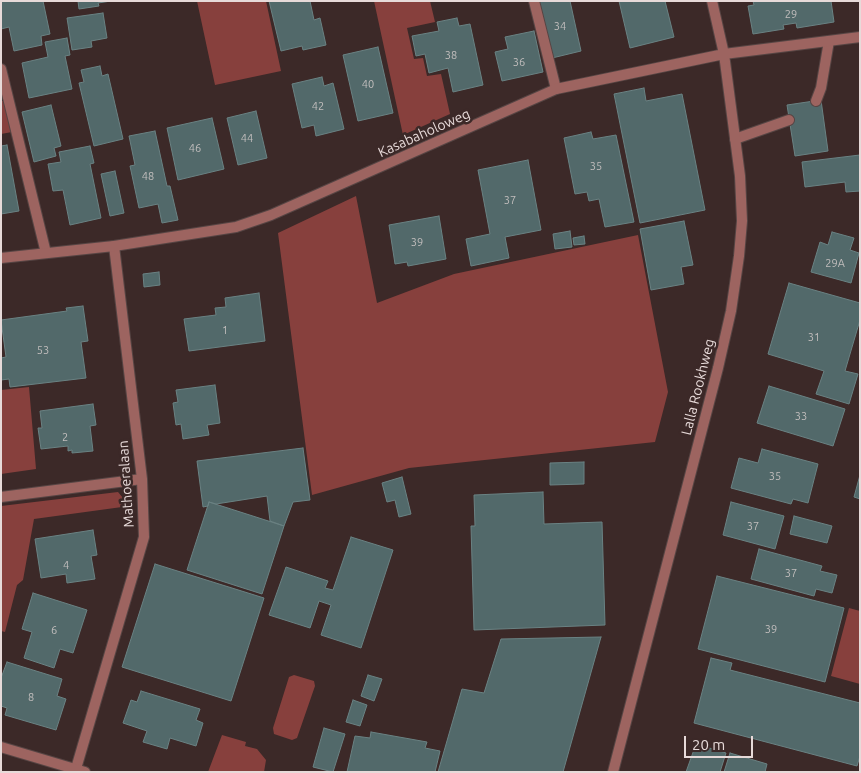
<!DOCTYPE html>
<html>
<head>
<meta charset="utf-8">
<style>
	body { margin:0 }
	#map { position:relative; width:861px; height:773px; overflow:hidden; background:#3c2928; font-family:Ubuntu,sans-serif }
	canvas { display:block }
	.frame { position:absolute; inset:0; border:2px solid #e7dad9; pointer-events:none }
	.scale { position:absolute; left:684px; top:736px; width:69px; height:22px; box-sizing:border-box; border:2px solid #e7dad9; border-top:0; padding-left:6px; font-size:15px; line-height:18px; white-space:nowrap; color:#e7dad9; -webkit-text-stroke:4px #3c2928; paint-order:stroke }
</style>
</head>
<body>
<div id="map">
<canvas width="861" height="773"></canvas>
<div class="frame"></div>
<div class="scale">20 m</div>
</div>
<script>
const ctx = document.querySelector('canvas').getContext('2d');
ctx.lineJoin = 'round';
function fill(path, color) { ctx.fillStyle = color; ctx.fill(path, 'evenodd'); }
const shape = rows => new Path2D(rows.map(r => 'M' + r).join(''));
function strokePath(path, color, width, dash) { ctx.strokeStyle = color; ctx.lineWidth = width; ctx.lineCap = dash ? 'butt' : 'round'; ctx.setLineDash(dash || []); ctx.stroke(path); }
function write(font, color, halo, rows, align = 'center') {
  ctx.font = font + ' Ubuntu,sans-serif'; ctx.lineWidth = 5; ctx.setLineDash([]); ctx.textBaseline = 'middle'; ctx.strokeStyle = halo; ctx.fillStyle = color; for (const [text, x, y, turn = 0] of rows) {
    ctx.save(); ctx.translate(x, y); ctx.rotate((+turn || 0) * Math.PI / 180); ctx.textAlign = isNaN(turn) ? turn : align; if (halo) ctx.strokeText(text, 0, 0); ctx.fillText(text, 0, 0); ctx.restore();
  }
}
fill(shape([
	[197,1,266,1,281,71,215,85],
	[374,1,430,1,435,22,407,28,414,59,423,58,427,76,441,74,450,114,403,135],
	[1,101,5,101,12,132,1,134],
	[356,196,377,303,454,274,638,235,668,392,655,442,409,468,312,495,278,233],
	[29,387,36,469,1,474,1,390],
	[118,492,123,498,124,504,122,507,34,519,23,580,17,585,5,632,1,631,1,506],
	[849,608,860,611,860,684,831,676],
	[294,675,314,681,315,686,297,738,292,740,274,734,273,728,289,677],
	[222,735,246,742,245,746,257,749,266,760,264,772,208,772]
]), '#87403d');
const building = shape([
	[1,1,43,1,50,34,41,36,42,45,14,51,9,27,1,29,1,1],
	[78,1,111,1,98,3,99,6,79,9,78,1],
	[269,1,310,1,314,20,320,18,326,45,303,50,302,46,281,51,269,1],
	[539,1,570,1,581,51,552,58,539,1],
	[619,1,665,1,674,37,630,48,619,1],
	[753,1,831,1,834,22,797,28,796,23,783,25,784,29,753,34,748,6,754,5,753,1],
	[103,13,107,38,91,41,92,47,72,50,67,18,103,13],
	[457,18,459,26,470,24,483,85,453,92,448,68,429,73,425,54,416,56,412,36,439,31,437,22,457,18],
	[534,31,543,72,502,81,495,52,508,49,505,37,534,31],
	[67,38,70,55,65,56,72,89,29,98,22,63,48,57,45,42,67,38],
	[378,47,393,113,358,121,343,55,378,47],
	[100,66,102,76,108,74,123,139,94,146,79,83,84,82,81,70,100,66],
	[322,77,324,86,333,83,344,129,316,136,314,125,302,128,292,84,322,77],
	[644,88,646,101,682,94,705,210,640,223,614,94,644,88],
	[821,100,828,151,795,156,787,105,821,100],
	[51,105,61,146,54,148,56,156,34,162,22,112,51,105],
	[256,111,267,158,238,165,227,118,256,111],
	[212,118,224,169,178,180,167,128,212,118],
	[155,131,167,186,170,186,178,220,162,223,158,204,139,208,130,166,135,165,129,136,155,131],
	[591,132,593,139,616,135,634,222,605,227,599,199,589,201,587,192,575,194,564,138,591,132],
	[7,145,19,211,1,214,1,146,7,145],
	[90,146,94,163,90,164,101,218,70,225,63,190,53,191,48,164,61,162,59,152,90,146],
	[860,155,860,191,846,192,845,182,805,187,802,162,860,155],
	[528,160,541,230,505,237,509,258,471,266,466,239,490,234,478,170,528,160],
	[115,171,124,213,110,216,101,174,115,171],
	[439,216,446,259,408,266,407,262,395,264,389,225,439,216],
	[684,221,693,265,681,267,684,284,651,290,640,229,684,221],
	[570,231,572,247,555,249,553,234,570,231],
	[832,232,854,238,850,250,859,253,851,283,811,272,820,242,828,245,832,232],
	[584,236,585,244,574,245,573,238,584,236],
	[159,272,160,285,144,287,143,274,159,272],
	[789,283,860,303,860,320,845,371,858,374,849,404,816,394,824,371,768,354,789,283],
	[259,293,265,341,189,351,184,319,216,315,215,308,226,307,225,298,259,293],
	[83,306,88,341,81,342,86,378,10,387,9,379,1,380,1,358,6,357,1,320,67,311,66,308,83,306],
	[215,385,220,423,207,425,209,435,183,439,181,424,176,425,173,403,178,402,176,390,215,385],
	[769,386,845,409,833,446,757,423,769,386],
	[93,404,96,425,90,426,93,451,72,453,72,450,68,451,68,446,41,449,38,428,42,428,40,411,93,404],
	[303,448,310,500,293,502,284,526,270,521,267,496,216,504,209,502,208,506,203,507,197,461,303,448],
	[762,449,818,464,808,503,793,499,791,504,731,488,739,458,758,463,762,449],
	[584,462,584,484,550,485,550,463,584,462],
	[860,475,860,499,854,497,860,475],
	[402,477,411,514,399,517,395,500,387,502,382,483,402,477],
	[543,492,544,524,602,522,605,625,474,630,471,526,475,526,474,495,543,492],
	[209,502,284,526,262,594,187,570,209,502],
	[731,502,784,516,775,549,723,535,731,502],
	[794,516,832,526,827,543,790,534,794,516],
	[93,530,97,555,91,556,95,579,67,583,66,574,41,578,35,539,93,530],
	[351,537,393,550,361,648,321,635,331,605,319,601,310,628,269,615,286,567,328,581,325,588,333,590,351,537],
	[759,549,822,566,820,571,837,575,832,593,816,589,814,596,751,579,759,549],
	[155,564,264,598,231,701,122,667,155,564],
	[717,576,844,608,825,682,698,649,717,576],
	[33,593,87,610,73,653,60,649,54,668,24,658,32,632,22,629,33,593],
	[601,637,563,772,438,772,462,689,484,693,501,639,601,637],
	[711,658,732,663,730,670,860,703,860,756,857,766,694,723,711,658],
	[7,662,62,679,57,696,66,699,56,730,5,715,7,708,1,706,1,678,7,662],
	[368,675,382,679,374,701,361,696,368,675],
	[141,691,200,709,196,720,203,723,196,746,170,738,167,749,143,742,147,731,123,723,131,700,137,702,141,691],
	[353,700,367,705,360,726,346,722,353,700],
	[324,728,345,734,333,772,313,767,324,728],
	[371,732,427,742,425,748,440,751,435,772,347,772,355,736,370,738,371,732],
	[696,744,726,753,720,772,686,772,696,744],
	[730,753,767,764,765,772,724,772,730,753]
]);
fill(building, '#52696a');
strokePath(building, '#6a8283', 1);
const service = shape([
	[534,1,556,89],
	[1,69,46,253],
	[816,101,821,88,829,41],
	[735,139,789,120]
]);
const minor = shape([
	[1,497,142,479],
	[75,772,144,537,142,479,114,246]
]);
const tertiary = shape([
	[1,258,114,246,236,227,271,215,556,89,724,54,860,37],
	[1,747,85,772],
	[613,772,718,368,731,311,739,256,742,221,740,176,724,54,712,1]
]);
strokePath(service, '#574544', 12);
strokePath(minor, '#574544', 12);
strokePath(tertiary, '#574544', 12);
strokePath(service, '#9d6460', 10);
strokePath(minor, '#9d6460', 10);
strokePath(tertiary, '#9d6460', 10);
write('11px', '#c2bebd', null, [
	["29",791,14],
	["34",560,26],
	["38",451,55],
	["36",519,62],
	["40",368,84],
	["42",318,106],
	["44",247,138],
	["46",195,148],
	["35",596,166],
	["48",148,176],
	["37",510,200],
	["39",417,242],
	["29A",835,263],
	["1",225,330],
	["31",814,337],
	["53",43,350],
	["33",801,416],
	["2",65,437],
	["35",775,476],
	["37",753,526],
	["4",66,565],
	["37",791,573],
	["39",771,629],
	["6",54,630],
	["8",31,697]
]);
write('14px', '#e7dad9', '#3c2928', [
	["Kasabaholoweg",424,133,-24],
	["Lalla Rookhweg",698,387,-76],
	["Mathoeralaan",126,484,-94]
]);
</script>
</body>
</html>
